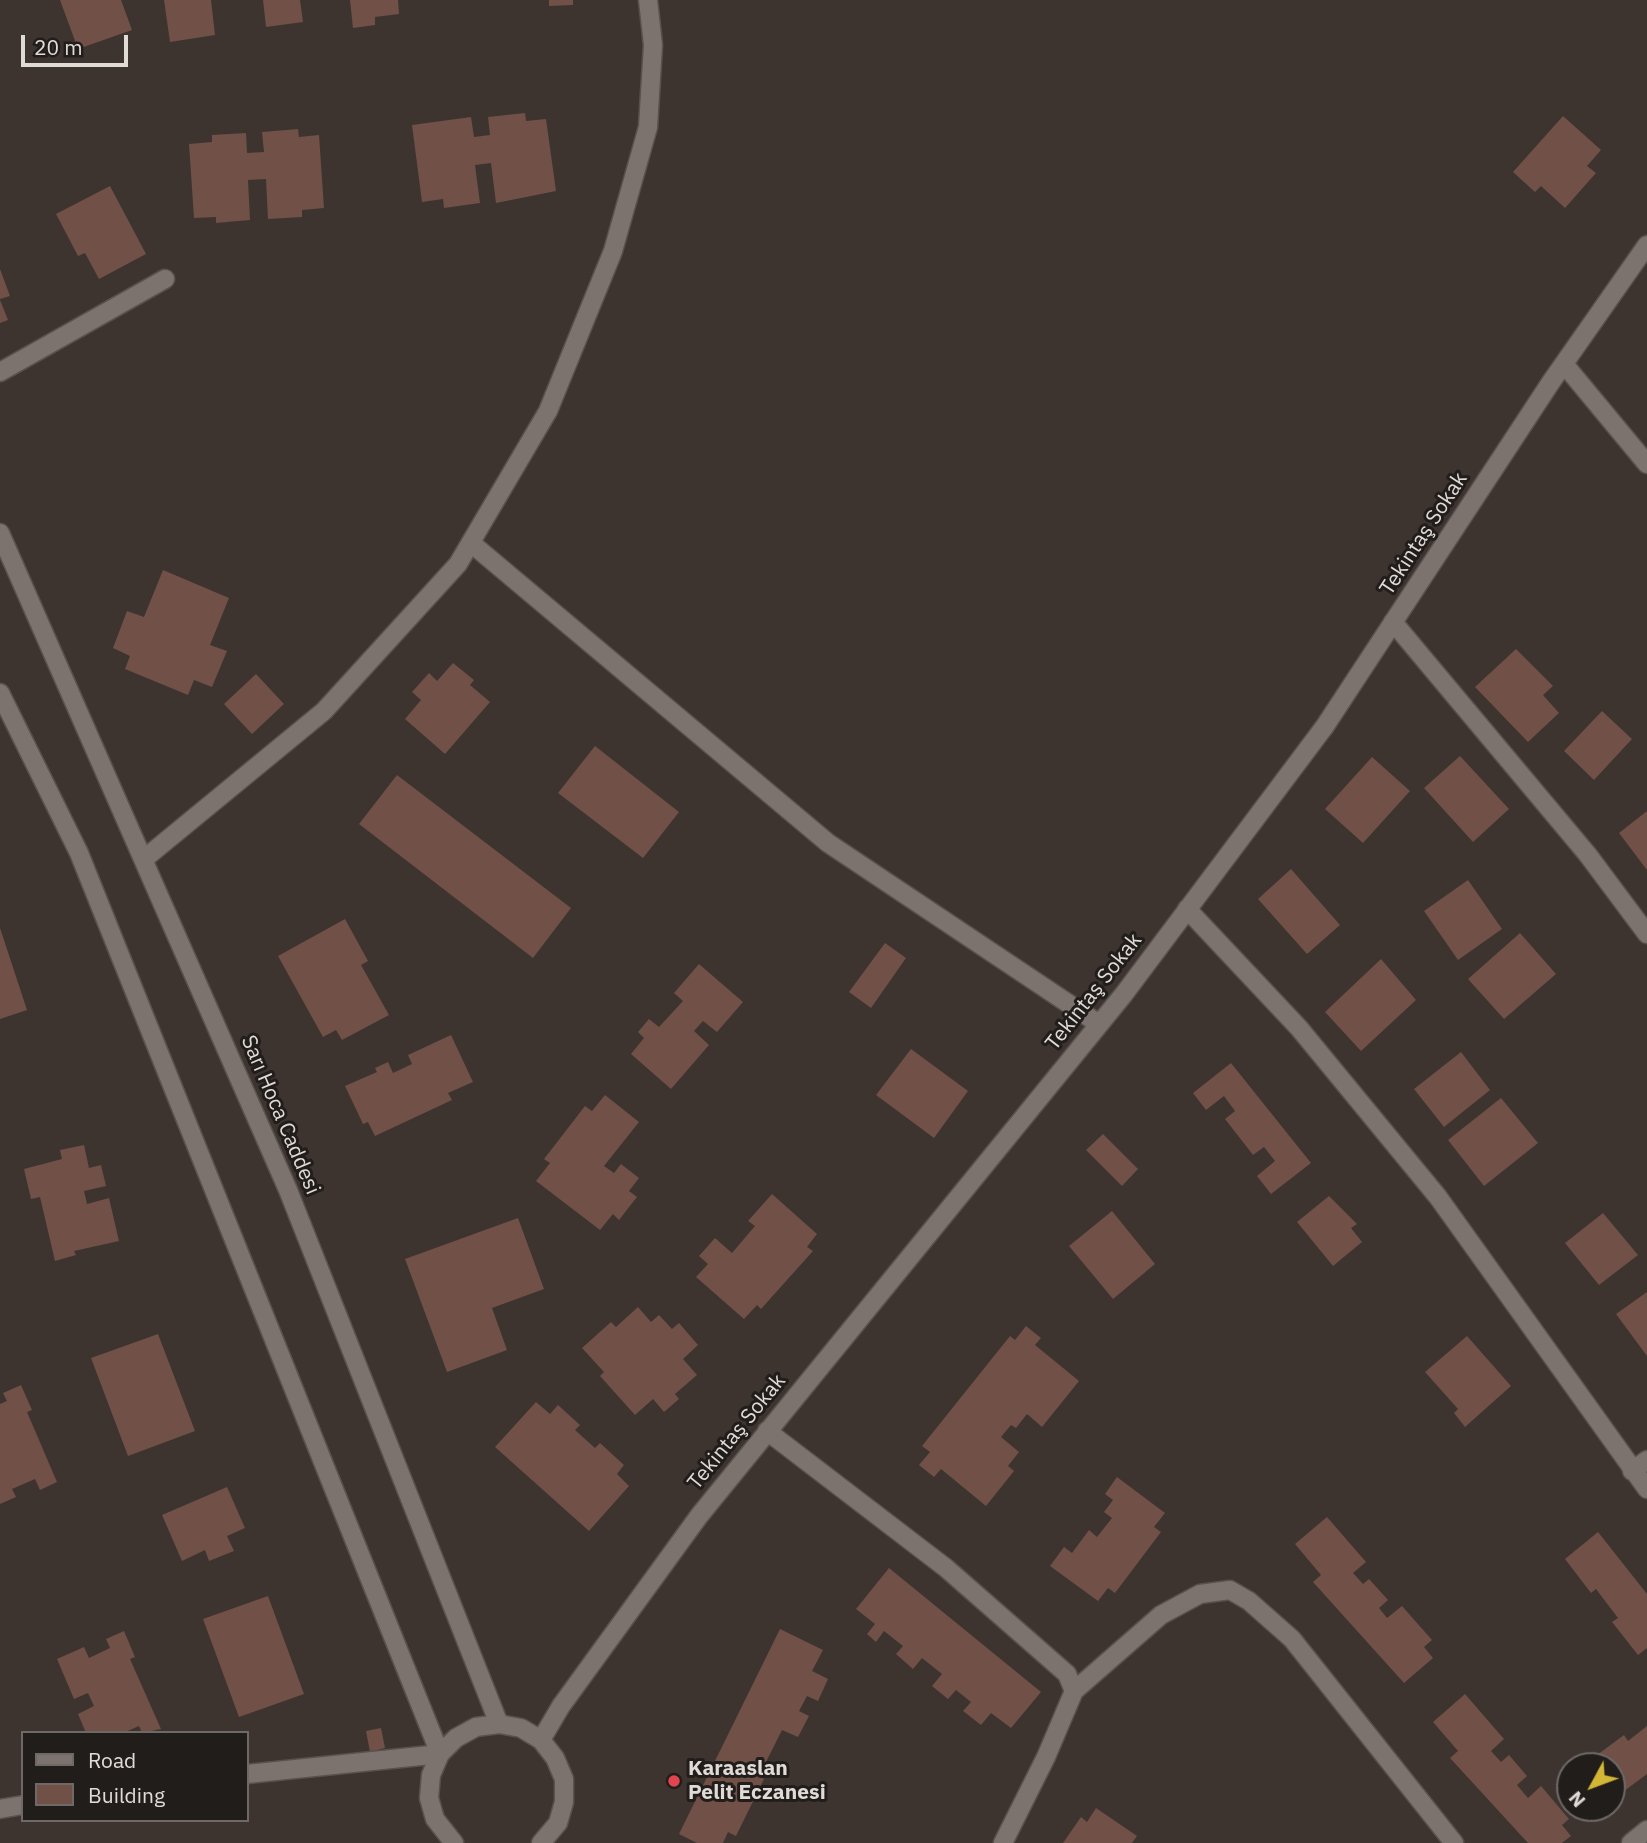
<!DOCTYPE html>
<html>
<head>
<meta charset="utf-8">
<style>
	body { margin:0 }
	#map { position:relative; width:1647px; height:1843px; overflow:hidden; background:#3d3430; font-family:"IBM Plex Sans",sans-serif }
	canvas { display:block }
	.legend { position:absolute; left:21px; top:1731px; width:228px; height:91px; box-sizing:border-box; background:#211d1b; border:2px solid #6e6967; margin:0; padding:9px 12px; list-style:none; font-size:21px; color:#e1dbd8 }
	.legend li { display:flex; align-items:center; gap:14px; height:35px }
	.legend b { width:35px; border:2px solid #6e6967 }
	.north { position:absolute; left:1556px; top:1752px; width:70px; height:70px; box-sizing:border-box; background:#211d1b; border:2px solid #6e6967; border-radius:50%; rotate:229deg; font-size:19px; font-weight:700; line-height:28px; text-align:center; color:#e1dbd8 }
	.north::after { content:''; display:block; margin:auto; width:24px; height:32px; background:#d3b635; clip-path:polygon(50% 0,100% 100%,50% 72%,0 100%) }
	.scale { position:absolute; left:21px; top:35px; width:107px; height:32px; box-sizing:border-box; border:4px solid #e1dbd8; border-top:0; padding-left:9px; font-size:21px; line-height:24px; white-space:nowrap; color:#e1dbd8; -webkit-text-stroke:5px #211d1b; paint-order:stroke }
</style>
</head>
<body>
<div id="map">
<canvas width="1647" height="1843"></canvas>
<ul class="legend">
<li><b style="height:9px;background:#7d736e"></b>Road</li>
<li><b style="height:19px;background:#705047"></b>Building</li>
</ul>
<div class="north">N</div>
<div class="scale">20 m</div>
</div>
<script>
const ctx = document.querySelector('canvas').getContext('2d');
ctx.lineJoin = 'round';
function fill(path, color) { ctx.fillStyle = color; ctx.fill(path, 'evenodd'); }
const shape = rows => new Path2D(rows.map(r => 'M' + r).join(''));
function strokePath(path, color, width, dash) { ctx.strokeStyle = color; ctx.lineWidth = width; ctx.lineCap = dash ? 'butt' : 'round'; ctx.setLineDash(dash || []); ctx.stroke(path); }
function write(font, color, halo, rows, align = 'center') {
  ctx.font = font + ' "IBM Plex Sans",sans-serif'; ctx.lineWidth = 6; ctx.setLineDash([]); ctx.textBaseline = 'middle'; ctx.strokeStyle = halo; ctx.fillStyle = color; for (const [text, x, y, turn = 0] of rows) {
    ctx.save(); ctx.translate(x, y); ctx.rotate((+turn || 0) * Math.PI / 180); ctx.textAlign = isNaN(turn) ? turn : align; if (halo) ctx.strokeText(text, 0, 0); ctx.fillText(text, 0, 0); ctx.restore();
  }
}
fill(shape([
	[60,0,121,0,132,30,78,49],
	[164,0,211,0,215,35,170,42],
	[263,0,300,0,303,22,266,27],
	[350,0,398,0,399,14,375,17,375,25,353,28],
	[549,0,573,0,573,5,549,6],
	[525,113,526,121,546,119,556,191,496,203,491,163,475,165,480,203,444,208,443,199,422,202,412,125,471,117,474,137,490,135,488,117],
	[1563,116,1601,150,1587,166,1596,173,1565,208,1541,186,1535,192,1513,172],
	[298,129,299,137,319,135,324,208,302,210,302,217,268,219,266,179,248,180,250,220,216,223,216,217,194,218,189,144,212,142,212,135,246,133,247,153,264,152,262,132],
	[110,186,146,254,99,279,85,253,78,256,56,214],
	[0,269,10,296,0,299],
	[0,300,8,320,0,323],
	[163,570,229,598,210,645,227,651,212,687,194,680,188,695,125,669,130,656,113,648,127,611,144,617],
	[1516,649,1553,686,1543,695,1559,713,1528,742,1475,687],
	[453,663,474,680,470,685,490,702,445,754,405,719,421,700,412,692,429,673,437,681],
	[256,674,284,704,252,734,224,704],
	[1602,711,1632,739,1594,780,1564,751],
	[595,746,679,812,643,858,558,793],
	[1460,756,1509,809,1473,842,1424,788],
	[1372,757,1410,791,1363,843,1325,809],
	[397,775,571,908,533,958,359,824],
	[1647,811,1647,870,1619,833],
	[1291,869,1340,925,1307,954,1258,899],
	[1468,880,1502,929,1458,960,1424,911],
	[345,919,368,961,361,965,389,1015,342,1040,336,1030,323,1037,278,956],
	[0,928,27,1010,0,1019],
	[1520,933,1556,974,1504,1019,1468,979],
	[885,943,906,958,871,1008,849,992],
	[1381,959,1416,1000,1361,1051,1325,1012],
	[699,964,743,1002,717,1032,703,1021,694,1031,709,1045,671,1089,631,1054,644,1038,638,1032,649,1019,659,1027,683,1001,674,993],
	[451,1035,473,1082,448,1093,452,1100,375,1136,368,1122,363,1124,345,1086,377,1072,375,1068,388,1062,393,1073,412,1064,408,1055],
	[911,1049,968,1091,934,1138,876,1095],
	[1461,1052,1490,1090,1444,1127,1414,1089],
	[1231,1063,1311,1163,1271,1194,1257,1176,1275,1161,1264,1147,1253,1155,1225,1119,1235,1111,1224,1096,1206,1110,1193,1093],
	[605,1095,639,1122,604,1166,614,1173,621,1164,639,1178,629,1191,637,1197,619,1220,613,1214,600,1230,536,1181,550,1163,544,1159,585,1106,592,1111],
	[1501,1098,1538,1143,1484,1186,1448,1140],
	[1103,1134,1138,1169,1122,1186,1086,1150],
	[84,1145,89,1168,101,1165,106,1186,84,1191,87,1204,109,1198,119,1241,74,1251,76,1255,55,1261,40,1197,31,1199,24,1169,62,1159,60,1150],
	[772,1194,817,1234,807,1247,813,1251,761,1309,757,1305,744,1319,696,1277,708,1264,699,1256,715,1238,732,1253,755,1226,748,1221],
	[1329,1196,1357,1224,1351,1228,1362,1242,1333,1266,1297,1222],
	[1112,1211,1155,1264,1113,1299,1069,1246],
	[1603,1213,1638,1255,1599,1285,1565,1243],
	[518,1218,544,1289,492,1308,507,1350,447,1372,405,1259],
	[1647,1292,1647,1356,1616,1314],
	[638,1307,651,1322,659,1315,672,1329,679,1323,698,1345,683,1359,697,1375,675,1394,679,1399,664,1412,653,1399,635,1415,600,1376,604,1372,582,1348,611,1322,616,1327],
	[1026,1326,1041,1338,1035,1345,1079,1381,1042,1427,1027,1414,1016,1428,1011,1425,1001,1437,1019,1452,1008,1466,1014,1471,986,1506,941,1469,934,1477,919,1465,930,1452,922,1446,1010,1336,1015,1340],
	[158,1334,195,1431,128,1456,91,1358],
	[1467,1336,1511,1386,1465,1427,1454,1413,1458,1409,1425,1372],
	[21,1385,32,1410,27,1412,57,1482,40,1490,35,1479,12,1489,16,1497,0,1504,0,1404,7,1401,3,1393],
	[536,1402,550,1414,558,1405,580,1425,575,1430,595,1448,600,1443,624,1465,617,1474,629,1486,589,1531,495,1447],
	[1117,1477,1165,1513,1154,1527,1161,1532,1115,1593,1108,1588,1098,1601,1050,1566,1064,1547,1072,1553,1089,1530,1097,1537,1112,1518,1104,1512,1113,1500,1105,1494],
	[227,1487,245,1528,227,1536,234,1551,209,1561,205,1550,182,1561,162,1515],
	[1327,1517,1366,1562,1353,1573,1363,1584,1369,1579,1388,1600,1379,1608,1387,1618,1402,1606,1432,1640,1424,1647,1433,1658,1404,1683,1313,1582,1321,1575,1295,1544],
	[1598,1532,1647,1594,1647,1648,1638,1655,1612,1622,1618,1618,1596,1589,1591,1593,1565,1559],
	[889,1568,1041,1692,1011,1728,991,1713,981,1725,963,1711,971,1702,956,1690,948,1699,932,1686,942,1674,922,1658,913,1669,896,1654,903,1646,884,1631,876,1642,867,1634,875,1624,856,1609],
	[268,1596,304,1694,239,1717,203,1619],
	[780,1629,823,1650,812,1671,828,1679,818,1701,807,1696,799,1711,809,1716,798,1737,782,1730,759,1776,764,1779,736,1836,728,1832,723,1843,697,1843,679,1834],
	[124,1631,135,1657,130,1659,161,1729,142,1733,139,1726,123,1733,86,1733,78,1714,94,1706,88,1693,74,1699,57,1659,84,1647,89,1658,110,1648,106,1639],
	[1465,1694,1504,1739,1491,1751,1501,1762,1509,1755,1527,1776,1517,1785,1528,1798,1541,1786,1569,1819,1562,1825,1571,1836,1562,1843,1528,1843,1450,1758,1458,1751,1433,1722],
	[1647,1726,1647,1774,1616,1797,1612,1791,1612,1766,1593,1766,1589,1761,1624,1735,1628,1741],
	[381,1728,385,1748,370,1752,366,1731],
	[1096,1808,1137,1836,1132,1843,1063,1843,1081,1817,1087,1822]
]), '#705047');
const street = shape([
	[1564,364,1647,464],
	[0,372,165,279],
	[471,543,828,843,1099,1024],
	[1393,622,1588,855,1647,934],
	[144,859,324,711,458,564,548,411,613,251,648,127,653,45,648,0],
	[1187,909,1299,1028,1438,1197,1647,1489],
	[767,1431,946,1568,1067,1674,1074,1691,1046,1757,1003,1843],
	[1632,1471,1647,1460],
	[1074,1691,1161,1615,1200,1594,1230,1590,1249,1601,1292,1639,1454,1843],
	[247,1774,440,1754],
	[0,1809,23,1805],
	[1631,1843,1647,1830]
]);
const secondary = shape([
	[0,533,288,1190,499,1724],
	[0,693,79,853,440,1754],
	[541,1740,561,1706,699,1516,1124,994,1325,726,1551,382,1647,245],
	[454,1843,435,1819,429,1798,431,1775,440,1754,456,1738,476,1727,499,1724,521,1728,541,1740,555,1758,564,1779,564,1802,558,1823,541,1843]
]);
strokePath(street, '#59514e', 21);
strokePath(secondary, '#59514e', 21);
strokePath(street, '#7d736e', 18);
strokePath(secondary, '#7d736e', 18);
for (const [x, y, r, color] of [
	[674,1781,7,"#e0444e"]
]) { const dot = new Path2D(); dot.arc(x, y, r, 0, 2 * Math.PI); ctx.fillStyle = color; ctx.fill(dot); strokePath(dot, '#211d1b', 2.5); }
write('21px', '#e1dbd8', '#211d1b', [
	["Tekintaş Sokak",1424,534,-57],
	["Tekintaş Sokak",1094,992,-52],
	["Sarı Hoca Caddesi",280,1115,67],
	["Tekintaş Sokak",737,1432,-51]
]);
write('bold 21px', '#e1dbd8', '#211d1b', [
	["Karaaslan",688,1769],
	["Pelit Eczanesi",688,1793]
], 'left');
</script>
</body>
</html>
